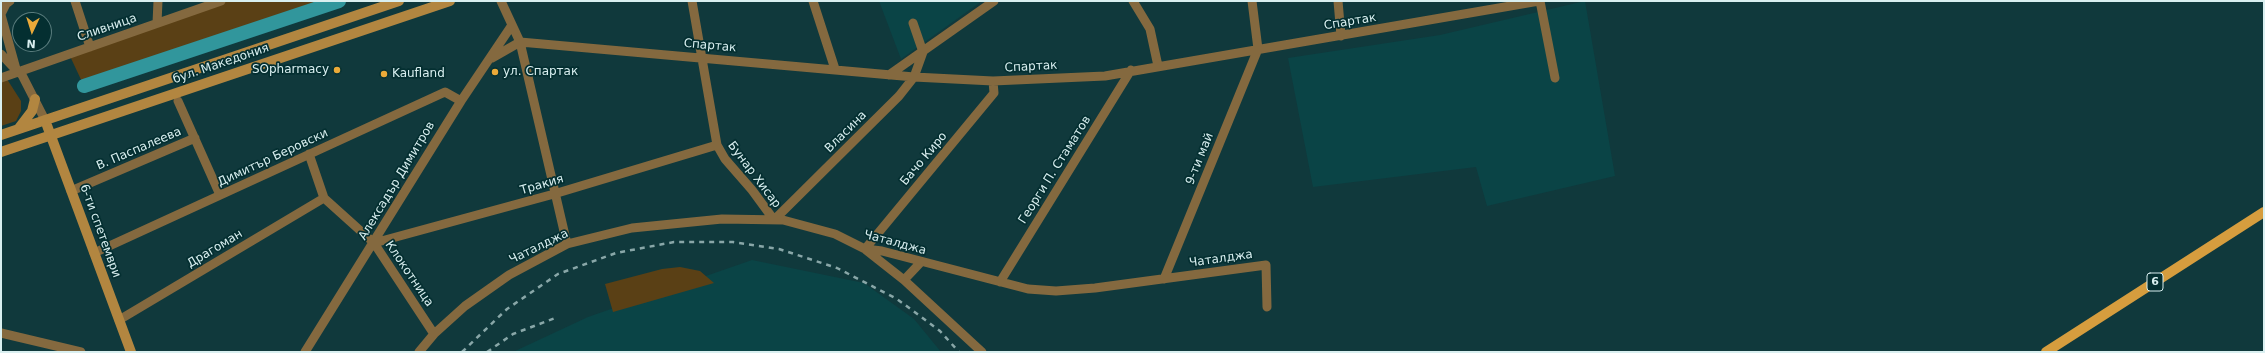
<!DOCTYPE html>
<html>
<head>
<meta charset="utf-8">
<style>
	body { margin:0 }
	#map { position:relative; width:2265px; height:353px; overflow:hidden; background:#10393c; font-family:"DejaVu Sans",sans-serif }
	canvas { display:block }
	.frame { position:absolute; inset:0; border:2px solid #d9eff0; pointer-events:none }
	.north { position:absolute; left:12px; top:12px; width:40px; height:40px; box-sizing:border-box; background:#042f31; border:1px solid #597c7d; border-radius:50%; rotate:184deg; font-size:11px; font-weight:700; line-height:16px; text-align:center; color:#d9eff0 }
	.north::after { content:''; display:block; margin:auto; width:14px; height:18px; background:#ebaa39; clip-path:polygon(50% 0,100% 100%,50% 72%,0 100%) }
</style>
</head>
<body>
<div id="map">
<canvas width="2265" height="353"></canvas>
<div class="frame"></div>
<div class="north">N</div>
</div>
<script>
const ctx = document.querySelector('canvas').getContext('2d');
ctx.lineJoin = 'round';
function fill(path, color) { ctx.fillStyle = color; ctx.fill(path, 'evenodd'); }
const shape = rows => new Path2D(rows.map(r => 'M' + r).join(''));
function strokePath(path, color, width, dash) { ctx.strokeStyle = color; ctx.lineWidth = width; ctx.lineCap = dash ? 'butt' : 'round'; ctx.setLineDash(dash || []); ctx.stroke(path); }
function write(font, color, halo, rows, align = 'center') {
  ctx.font = font + ' "DejaVu Sans",sans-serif'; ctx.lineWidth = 3.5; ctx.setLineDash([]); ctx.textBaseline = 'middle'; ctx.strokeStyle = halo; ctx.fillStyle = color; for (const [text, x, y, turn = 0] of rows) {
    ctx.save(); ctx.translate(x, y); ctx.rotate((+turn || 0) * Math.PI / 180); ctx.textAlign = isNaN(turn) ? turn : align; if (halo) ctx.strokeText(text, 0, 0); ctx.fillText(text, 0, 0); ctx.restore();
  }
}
fill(shape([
	[879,1,982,1,901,59],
	[1585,1,1615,176,1487,206,1476,167,1313,187,1288,58,1440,35],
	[752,260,864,283,914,319,941,352,513,352,588,317]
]), '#0a4446');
fill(shape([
	[228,1,339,1,84,86,69,54],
	[5,76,21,101,21,111,16,121,1,126,1,78],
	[680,267,700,271,714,283,613,312,605,284,662,269]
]), '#5a4015');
strokePath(shape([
	[84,86,339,1]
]), '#31969c', 14);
strokePath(shape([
	[75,1,90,47],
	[501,1,520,42,567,244],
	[692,1,717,145,725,159,752,190,774,220,899,96,914,77,923,52],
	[813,1,835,69],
	[1133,1,1150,29,1158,66],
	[1338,1,1341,36],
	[1540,1,1555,78],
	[1,14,6,4,10,1],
	[1,15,16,69,22,75,45,120],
	[157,23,158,1],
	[913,23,923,52],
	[520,42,914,77,993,81,1105,76,1539,1],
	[1,54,15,69],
	[492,58,520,42],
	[889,75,994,1],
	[1,78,221,1],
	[178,101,220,195],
	[309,154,324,198,374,243,434,334],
	[71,191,195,138],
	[374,243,554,194,717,145],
	[865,249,994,93,993,81],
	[866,250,904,280,982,352],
	[94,253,445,92,461,101],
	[1164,279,1258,49,1252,1],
	[904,280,921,262],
	[1000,282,1131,70],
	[119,320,324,198],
	[1,333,81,352],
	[305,352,461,101,512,25],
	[419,352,434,334,465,306,509,275,567,244,632,228,722,219,783,220,835,234,865,249,882,251,1028,289,1056,291,1095,288,1266,265,1267,307]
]), '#84693f', 9);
strokePath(shape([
	[45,120,131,352],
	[19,128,32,111,35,99],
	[1,135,399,1],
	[1,152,450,1]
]), '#b28640', 10);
strokePath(shape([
	[2046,352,2264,212]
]), '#d69d3e', 10);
strokePath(shape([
	[462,352,507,309,558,274,616,253,674,242,733,242,779,249,837,268,897,299,940,331,959,352],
	[487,352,513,334,558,317]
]), '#89a7a8', 2.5, [5, 5]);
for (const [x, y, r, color] of [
	[337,70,4,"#ebaa39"],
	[495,72,4,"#ebaa39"],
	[384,74,4,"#ebaa39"]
]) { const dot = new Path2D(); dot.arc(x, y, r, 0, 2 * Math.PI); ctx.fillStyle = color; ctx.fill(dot); strokePath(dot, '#042f31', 1.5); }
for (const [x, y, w] of [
	[2155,282,16]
]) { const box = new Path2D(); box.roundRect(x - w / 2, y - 9, w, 18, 3); ctx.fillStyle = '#042f31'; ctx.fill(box); strokePath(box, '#d9eff0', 1); }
write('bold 11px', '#d9eff0', null, [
	["6",2155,282]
]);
write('12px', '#d9eff0', '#042f31', [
	["Спартак",1350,22,-9],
	["Сливница",107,28,-19],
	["Спартак",710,46,5],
	["бул. Македония",221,64,-19],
	["Спартак",1031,67,-3],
	["Власина",846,132,-45],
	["В. Паспалеева",139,149,-23],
	["Димитър Беровски",273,158,-25],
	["Бачо Киро",924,159,-50],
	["9-ти май",1200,159,-68],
	["Георги П. Стаматов",1055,170,-58],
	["Бунар Хисар",754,175,53],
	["Алексадър Димитров",397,181,-59],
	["Тракия",542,185,-16],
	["6-ти спетември",100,231,70],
	["Чаталджа",895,243,15],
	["Чаталджа",539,247,-26],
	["Драгоман",215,249,-31],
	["Чаталджа",1221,259,-8],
	["Клокотница",409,274,56]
]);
write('12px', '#d9eff0', '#042f31', [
	["SOpharmacy",329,70,"right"],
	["ул. Спартак",503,72],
	["Kaufland",392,74]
], 'left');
</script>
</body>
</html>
